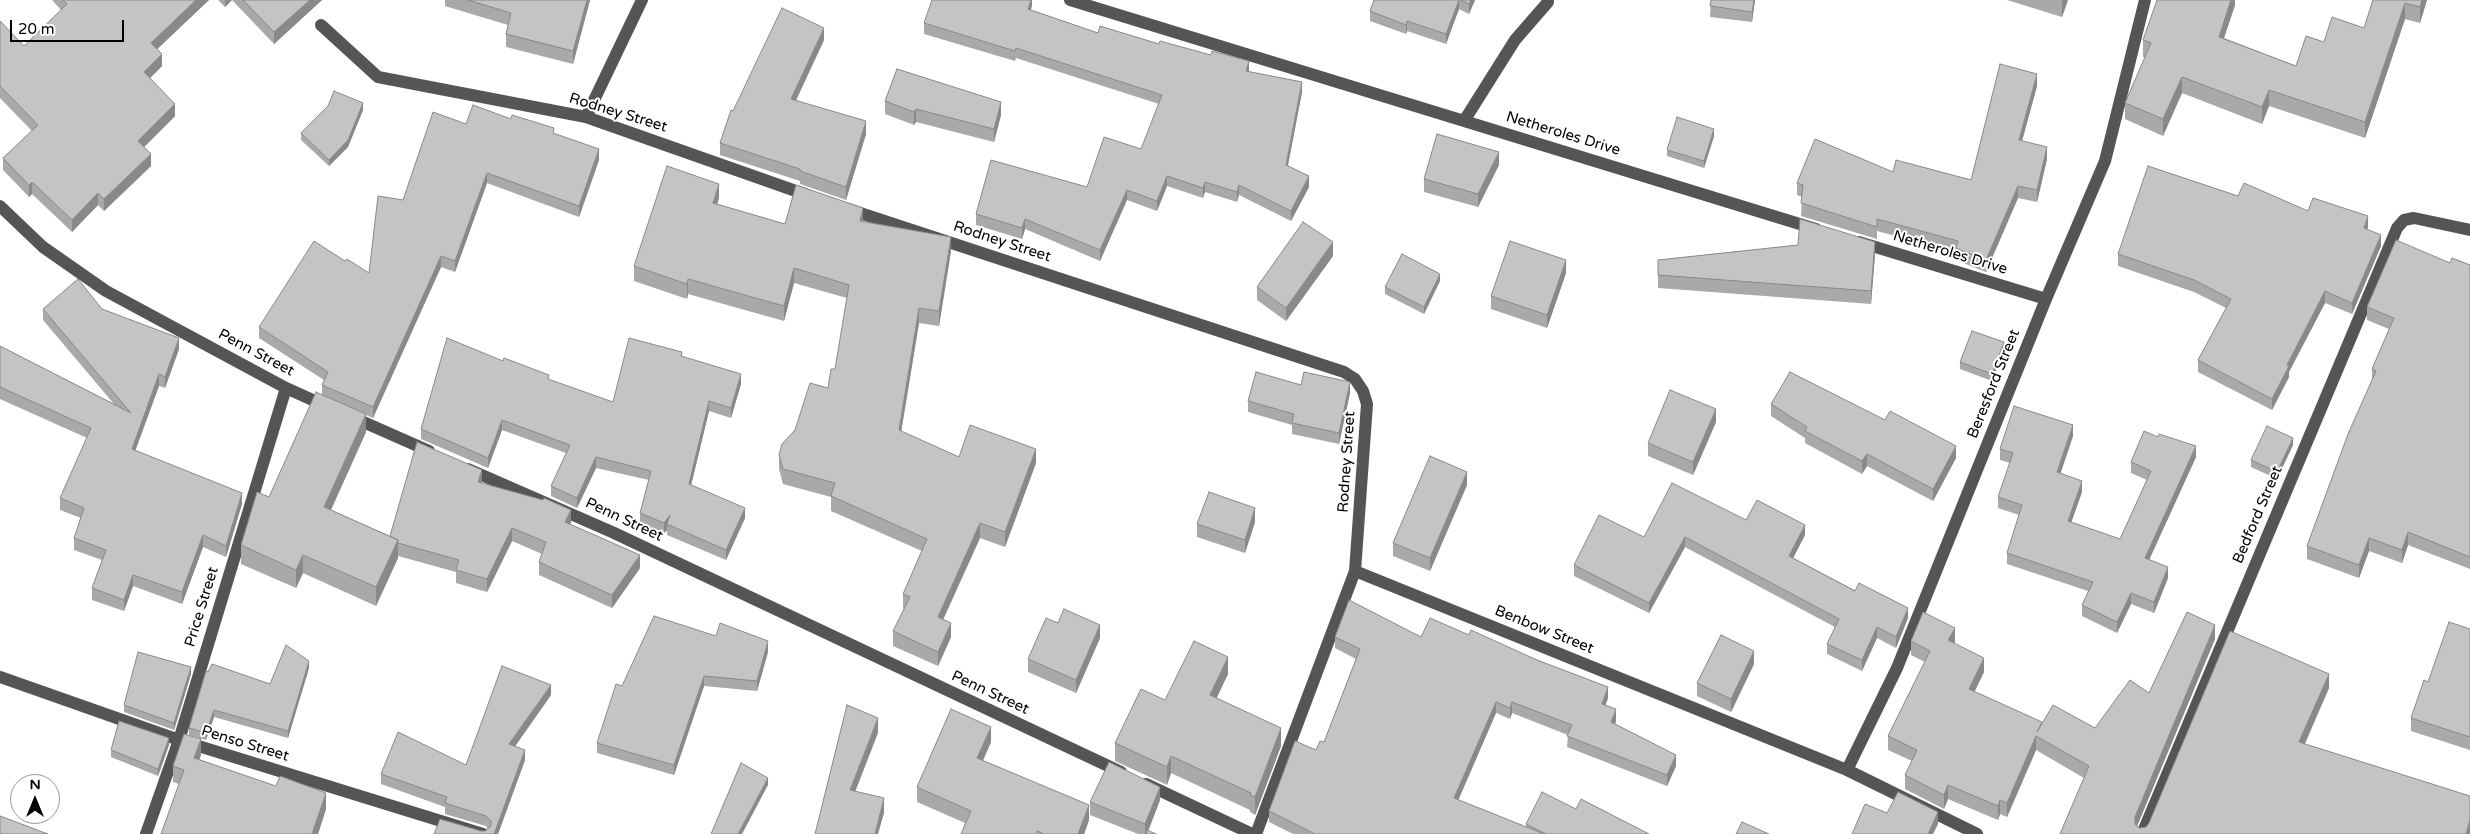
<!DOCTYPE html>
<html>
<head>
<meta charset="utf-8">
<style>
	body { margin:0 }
	#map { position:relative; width:2470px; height:834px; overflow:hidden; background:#fff; font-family:"Varela Round",sans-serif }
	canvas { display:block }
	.north { position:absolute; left:10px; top:774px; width:50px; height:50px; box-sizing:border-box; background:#fff; border:1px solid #999; border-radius:50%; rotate:0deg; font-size:14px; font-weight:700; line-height:20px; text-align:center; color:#000 }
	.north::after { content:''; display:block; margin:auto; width:18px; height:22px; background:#000; clip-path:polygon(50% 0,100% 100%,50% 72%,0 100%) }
	.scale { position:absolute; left:10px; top:20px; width:114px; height:22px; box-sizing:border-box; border:2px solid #000; border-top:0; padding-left:6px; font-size:15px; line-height:18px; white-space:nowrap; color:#000; -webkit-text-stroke:4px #fff; paint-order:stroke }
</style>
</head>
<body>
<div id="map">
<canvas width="2470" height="834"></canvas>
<div class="north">N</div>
<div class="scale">20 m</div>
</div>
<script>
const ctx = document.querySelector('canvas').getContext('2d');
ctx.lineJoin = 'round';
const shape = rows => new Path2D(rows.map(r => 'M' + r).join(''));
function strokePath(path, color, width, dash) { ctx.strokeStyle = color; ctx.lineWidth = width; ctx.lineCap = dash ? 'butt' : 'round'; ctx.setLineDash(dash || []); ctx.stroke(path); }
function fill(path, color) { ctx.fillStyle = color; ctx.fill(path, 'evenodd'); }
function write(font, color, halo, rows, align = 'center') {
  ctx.font = font + ' "Varela Round",sans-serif'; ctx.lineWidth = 4; ctx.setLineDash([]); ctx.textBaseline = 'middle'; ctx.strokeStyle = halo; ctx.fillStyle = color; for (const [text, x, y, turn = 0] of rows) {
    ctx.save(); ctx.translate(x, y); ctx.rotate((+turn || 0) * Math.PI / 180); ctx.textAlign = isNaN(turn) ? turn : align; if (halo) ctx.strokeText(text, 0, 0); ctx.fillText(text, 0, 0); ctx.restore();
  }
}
strokePath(shape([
	[1070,0,1816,229],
	[321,25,378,77,586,117,810,196],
	[586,117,642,0],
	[1464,121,1515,40,1548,2],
	[0,206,43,247,106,291,286,388,326,406],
	[848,209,1344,372,1355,379,1363,391,1367,404,1355,571],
	[1859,242,2046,299],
	[352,417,429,451],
	[468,469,612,532,1121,772],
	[0,677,179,740,483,834],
	[1847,770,1897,668,2046,299,2105,161,2145,0],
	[1146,784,1252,834],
	[146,834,179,740,286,388],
	[1256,834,1355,571,1847,770,1977,834],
	[2142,834,2397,228,2404,220,2414,218,2470,230]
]), '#555', 12);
fill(shape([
	[52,0,209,0,157,49,162,66,150,78,175,116,144,147,151,166,104,211,98,205,72,232,32,194,29,197,3,170,3,158,32,131,0,98,0,21,24,46,61,10],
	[218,0,322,0,274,44,232,0,225,7],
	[445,0,590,0,573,64,506,47,506,34,508,25,445,6],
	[1032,0,1032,5,1031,10,1098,33,1249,72,1302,92,1288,165,1309,187,1291,221,1239,195,1237,202,1205,192,1203,198,1167,186,1157,211,1127,200,1100,261,1025,229,1022,239,976,225,976,214,1087,187,1141,149,1159,104,1016,58,1015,61,924,34,924,23],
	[1374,0,1475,0,1469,14,1459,9,1446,44,1407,31,1406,34,1370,21,1370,11],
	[1711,0,1755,0,1752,22,1710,17],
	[2007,0,2068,0,2062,17],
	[2235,0,2235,5,2224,38,2296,66,2324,42,2364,28,2373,0,2427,0,2420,23,2405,19,2365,138,2269,106,2262,124,2182,93,2163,136,2125,119,2125,103,2145,57,2143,57,2143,40],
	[824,40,796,100,866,134,846,200,800,184,800,181,720,155,720,143,733,111],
	[2037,86,2022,141,2047,159,2037,202,2018,198,1986,272,1956,260,1956,252,1877,231,1877,239,1801,216,1802,197,1797,195,1797,183,1893,172,1971,180],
	[885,101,1001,115,994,142,916,122,914,125,885,114],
	[363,110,348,147,329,166,301,140,301,133],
	[554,134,599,160,579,217,487,183,455,272,441,267,373,418,366,415,366,432,331,510,390,536,482,483,571,523,570,524,640,568,612,608,539,575,539,562,542,554,512,541,487,592,456,583,456,572,398,556,398,558,376,606,303,573,296,588,241,564,241,545,269,497,322,395,322,385,324,380,259,338,259,327,345,261,369,273,403,200],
	[1714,136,1704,168,1667,156,1667,150],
	[1499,165,1478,207,1424,192,1424,179],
	[2238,196,2308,211,2368,227,2367,229,2381,246,2352,314,2325,303,2289,372,2289,377,2272,410,2198,372,2198,360,2226,308,2194,292,2118,266,2118,254],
	[719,198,717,204,785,224,863,221,951,251,939,326,919,323,901,431,959,457,1036,463,1005,547,980,538,943,619,951,637,938,666,893,646,893,631,904,609,903,608,903,594,922,551,831,511,831,497,783,484,779,469,779,455,795,430,828,388,835,369,847,298,794,283,784,321,688,294,687,299,634,281,634,266],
	[1798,245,1875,255,1871,304,1658,288,1658,260],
	[1333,256,1286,321,1257,300,1257,287],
	[2450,263,2470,265,2470,569,2408,545,2402,563,2369,551,2359,578,2307,559,2307,546,2372,380,2372,369,2389,329,2367,320,2367,307],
	[1566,273,1547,328,1491,309,1491,296],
	[1440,281,1424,314,1385,294,1385,287],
	[43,309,102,309,179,349,165,388,159,386,135,450,242,504,226,557,203,547,182,604,133,586,124,611,92,600,92,588,102,560,74,550,74,538,81,518,60,510,60,498,87,438,0,399,0,346,114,404,43,320],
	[2004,349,1992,381,1960,369,1960,362],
	[682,356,741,384,731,418,709,411,691,485,745,518,726,560,667,535,667,530,664,533,640,523,640,513,649,480,596,468,577,508,551,496,551,486,566,453,502,430,488,468,421,439,421,429,503,361,549,380,613,402],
	[1301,385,1350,393,1339,444,1292,434,1292,425,1248,412,1248,401],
	[1771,404,1885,420,1956,458,1933,501,1867,466,1862,474,1805,443,1805,438,1771,416],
	[1716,422,1693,475,1648,456,1648,443],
	[2073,436,2060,474,2082,492,2071,522,2120,539,2147,480,2131,473,2131,462,2196,457,2149,560,2168,578,2154,613,2131,604,2117,633,2082,616,2082,605,2088,591,2007,564,2007,553,2019,515,1998,508,1998,497,2010,463,2000,460,2000,449],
	[2293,445,2277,479,2251,467,2251,460],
	[1467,485,1430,571,1393,556,1393,543],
	[1746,520,1805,535,1793,558,1908,618,1896,648,1877,638,1862,671,1827,654,1827,644,1835,627,1685,547,1649,613,1574,576,1574,565,1644,537],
	[1255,522,1245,553,1197,537,1197,524],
	[1058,623,1100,638,1076,693,1028,672,1028,659],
	[2470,629,2470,750,2411,731,2411,718],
	[1335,637,1421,637,1608,698,1605,705,1616,721,1615,724,1676,766,1667,786,1567,747,1568,735,1512,713,1510,719,1496,713,1458,800,1526,827,1526,824,1576,809,1649,834,1293,834,1269,822,1269,811,1316,750,1324,742,1356,659,1335,648],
	[2215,639,2137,826,2139,828,2146,827,2329,688,2305,744,2470,834,2060,834,2084,778,2036,750,2007,817,2000,814,1998,820,1948,799,1944,809,1905,789,1905,775,1912,761,1888,750,1888,736,1925,662,1911,655,1911,641,1955,642,1954,643,1984,672,1974,692,2042,724,2095,728,2149,693],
	[768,652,757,691,704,686,674,775,597,753,597,743,622,686],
	[1754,664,1731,712,1697,696,1697,683],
	[309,668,288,738,214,717,206,740,189,735,189,728,206,671,270,684],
	[191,674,174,730,124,712,124,705],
	[1228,674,1216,698,1281,746,1255,815,1250,812,1250,810,1171,773,1167,785,1115,761,1115,743,1165,700],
	[551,695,515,746,525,760,498,834,434,834,485,831,488,829,486,826,445,814,445,807,381,784,381,774,466,765],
	[991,742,983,761,1089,820,1084,834,961,834,965,823,917,802,917,787],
	[169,745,158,776,111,757,111,750],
	[201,755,199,759,326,809,318,834,161,834,179,784,173,782,173,766],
	[1160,800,1148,831,1157,834,1138,834,1090,815,1090,802]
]), '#a9a9a9');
fill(shape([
	[196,0,209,0,151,55,151,43],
	[225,0,232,0,225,7],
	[310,0,322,0,274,44,274,32],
	[587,0,590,0,573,64,573,51],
	[1031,0,1032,0,1032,5,1028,20,1028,9],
	[1459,0,1459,9,1446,44,1446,34],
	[1471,0,1475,0,1469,14,1469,4],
	[1754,0,1755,0,1752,22,1752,12],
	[2062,0,2068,0,2062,17],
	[2231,0,2235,0,2235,5,2219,53,2219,37],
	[2422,0,2427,0,2420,23,2420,7],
	[2405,3,2405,19,2365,138,2365,122],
	[1407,21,1407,31,1406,34,1406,25],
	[824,28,824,40,791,111,791,99],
	[162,54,162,66,144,84,144,72],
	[1249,61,1249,71,1246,82,1246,71],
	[2037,74,2037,86,2019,152,2019,140],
	[2182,77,2182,93,2163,136,2163,119],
	[1302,82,1302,92,1286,175,1286,165],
	[2269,90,2269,106,2262,124,2262,107],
	[1001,102,1001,115,994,142,994,129],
	[363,103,363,110,348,147,329,166,329,160],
	[175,104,175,116,138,153,138,141],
	[916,109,916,122,914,125,914,112],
	[866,121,866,134,846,200,846,187],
	[1714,129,1714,136,1704,168,1704,161],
	[2047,147,2047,159,2037,202,2037,190],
	[599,149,599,160,579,217,579,206],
	[1499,152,1499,165,1478,207,1478,194],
	[151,154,151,166,104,211,104,199],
	[487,173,487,183,455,272,455,261],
	[1167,176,1167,186,1157,211,1157,201],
	[1309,176,1309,187,1291,221,1291,211],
	[32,182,32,194,29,197,29,185],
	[1205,182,1205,192,1203,198,1203,188],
	[719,184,719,198,713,218,713,203],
	[1239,185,1239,195,1237,202,1237,192],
	[2018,186,2018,198,1986,272,1986,260],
	[1127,190,1127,200,1100,261,1100,250],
	[98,193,98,205,72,232,72,220],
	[863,208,863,222,860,221],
	[2368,216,2368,227,2364,239,2364,228],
	[1025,219,1025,229,1022,239,1022,228],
	[2381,235,2381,246,2352,314,2352,303],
	[951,237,951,251,939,326,939,311],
	[1333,242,1333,256,1286,321,1286,308],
	[1875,242,1875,255,1871,304,1871,291],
	[441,256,441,267,373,418,373,407],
	[1566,260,1566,273,1547,328,1547,315],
	[794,268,794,283,784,321,784,306],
	[1440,274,1440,281,1424,314,1424,307],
	[688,279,688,294,687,299,687,284],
	[2325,291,2325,303,2289,372,2289,377,2272,410,2272,399,2287,365],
	[919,308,919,323,899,445,899,430],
	[179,338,179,349,165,388,165,377],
	[2004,342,2004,349,1992,381,1992,374],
	[159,374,159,386,132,460,132,449],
	[741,374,741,384,731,418,731,408],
	[1350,382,1350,393,1339,444,1339,433],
	[709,401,709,411,689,494,689,484],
	[1716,409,1716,422,1693,475,1693,462],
	[366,414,366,432,324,525,324,507],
	[502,420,502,430,488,468,488,458],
	[2073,425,2073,436,2057,484,2057,472],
	[2293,438,2293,445,2277,479,2277,472],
	[1956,446,1956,458,1933,501,1933,489],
	[2196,446,2196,457,2145,569,2145,558],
	[1036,449,1036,463,1005,547,1005,532],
	[1867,454,1867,466,1862,474,1862,461],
	[596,457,596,468,577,508,577,498],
	[482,470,482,483,478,482],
	[1467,472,1467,485,1430,571,1430,558],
	[2082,481,2082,492,2068,532,2068,521],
	[242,493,242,504,226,557,226,546],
	[745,508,745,518,726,560,726,550],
	[1255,508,1255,522,1245,553,1245,540],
	[571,510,571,523,565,535,565,522],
	[670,515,667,524,667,530,664,533,664,523],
	[980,523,980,538,938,631,938,617],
	[1805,525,1805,535,1789,566,1789,556],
	[512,528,512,541,487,592,487,579],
	[2408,532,2408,545,2402,563,2402,550],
	[203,535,203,547,182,604,182,592],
	[1685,537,1685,547,1649,613,1649,603],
	[2369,538,2369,551,2359,578,2359,565],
	[398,540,398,558,376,606,376,587],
	[303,555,303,573,296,588,296,570],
	[640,555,640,568,612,608,612,595],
	[2168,567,2168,578,2154,613,2154,602],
	[133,575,133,586,124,611,124,600],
	[2131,593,2131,604,2117,633,2117,622],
	[1908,608,1908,618,1896,648,1896,637],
	[951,623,951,637,938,666,938,652],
	[1100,625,1100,638,1076,693,1076,680],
	[2215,625,2215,639,2135,831,2135,817],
	[1877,627,1877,638,1862,671,1862,660],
	[1955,628,1955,642,1948,654,1948,640],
	[768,641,768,652,757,691,757,681],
	[1754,651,1754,664,1731,712,1731,699],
	[1228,657,1228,674,1210,712,1210,695],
	[1984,658,1984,672,1969,703,1969,689],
	[309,661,309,668,288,738,288,731],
	[191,667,191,674,174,730,174,723],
	[2329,674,2329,688,2299,756,2299,742],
	[704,676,704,686,674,775,674,765],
	[551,685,551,695,509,755,509,744],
	[1608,687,1608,698,1602,715,1602,704],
	[1496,702,1496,713,1454,810,1454,798],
	[1512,702,1512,713,1510,719,1510,708],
	[1616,709,1616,721,1611,734,1611,722],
	[214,710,214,717,206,740,206,733],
	[878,718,878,733,850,805,850,790],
	[991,727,991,742,977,773,977,758],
	[1281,728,1281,746,1255,815,1255,797],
	[2036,736,2036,750,2007,817,2007,803],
	[169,738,169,745,158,776,158,769],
	[201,739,201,755,194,774,194,758],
	[525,750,525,760,498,834,494,834],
	[1676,755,1676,766,1667,786,1667,775],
	[1171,756,1171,773,1167,785,1167,767],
	[768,778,768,785,742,834,738,834],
	[1948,785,1948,799,1944,809,1944,795],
	[1160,787,1160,800,1147,834,1145,834,1145,824],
	[326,793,326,809,318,834,312,834],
	[884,798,884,813,878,834,875,834],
	[2000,800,2000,814,1998,820,1998,806],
	[1089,805,1089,820,1084,834,1078,834],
	[1938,812,1938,824,1933,834,1928,834],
	[2470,820,2470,834,2466,834]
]), '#898989');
const building = shape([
	[63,0,196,0,151,43,162,54,144,72,175,104,138,141,151,154,104,199,98,193,72,220,32,182,29,185,3,158,38,125,0,86,0,21,24,46,67,4,63,0],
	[243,0,310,0,274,32,243,0],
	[468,0,587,0,573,51,506,34,511,13,468,0],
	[932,0,1031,0,1028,9,1098,33,1100,26,1159,44,1160,41,1211,55,1212,51,1249,61,1246,71,1302,82,1286,165,1309,176,1291,211,1239,185,1237,192,1205,182,1203,188,1167,176,1157,201,1127,190,1100,250,1025,219,1022,228,976,214,991,160,1087,187,1104,137,1141,149,1162,95,1016,48,1015,51,924,23,932,0],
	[1374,0,1459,0,1446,34,1407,21,1406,25,1370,11,1374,0],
	[1461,0,1471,0,1469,4,1461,0],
	[1711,0,1754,0,1752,12,1710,6,1711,0],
	[2157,0,2231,0,2219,37,2296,66,2306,36,2324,42,2332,17,2364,28,2373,0,2422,0,2420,7,2405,3,2365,122,2269,90,2262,107,2182,77,2163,119,2125,103,2151,43,2143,40,2157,0],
	[782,8,824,28,791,99,866,121,846,187,800,171,800,169,720,143,731,110,733,111,782,8],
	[2000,64,2037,74,2019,140,2047,147,2037,190,2018,186,1986,260,1956,248,1958,241,1877,219,1877,227,1801,203,1803,185,1797,183,1815,139,1893,172,1896,160,1971,180,2000,64],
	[897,69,1001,102,994,129,916,109,914,112,885,101,897,69],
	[334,91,363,103,348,140,329,160,301,133,328,106,334,91],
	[473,105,511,119,512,115,554,128,553,133,599,149,579,206,487,173,455,261,441,256,373,407,322,385,328,372,259,327,314,241,345,261,347,259,369,273,378,196,403,200,433,112,466,124,473,105],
	[1677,117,1714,129,1704,161,1667,150,1677,117],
	[1437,134,1499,152,1478,194,1424,179,1437,134],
	[667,166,719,184,713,203,785,224,796,185,863,208,860,221,951,237,939,311,919,308,899,430,959,457,970,425,1036,449,1005,532,980,523,938,617,951,623,938,652,893,631,910,597,903,594,927,539,831,496,835,483,783,469,779,455,782,444,795,430,810,383,828,388,831,369,835,369,849,285,794,268,784,306,688,279,687,284,634,266,667,166],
	[2148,166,2238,196,2244,183,2308,211,2313,198,2368,216,2364,228,2381,235,2352,303,2325,291,2287,365,2289,366,2272,399,2198,360,2231,299,2194,280,2118,254,2148,166],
	[1800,219,1875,242,1871,291,1658,275,1658,260,1798,245,1800,219],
	[1303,222,1333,242,1286,308,1257,287,1303,222],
	[2396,240,2450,263,2452,258,2470,265,2470,557,2408,532,2402,550,2369,538,2359,565,2307,546,2348,434,2376,371,2372,369,2394,318,2367,307,2396,240],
	[1510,241,1566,260,1547,315,1491,296,1510,241],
	[1402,254,1440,274,1424,307,1385,287,1402,254],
	[78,279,102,309,179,338,165,377,159,374,132,449,242,493,226,546,203,535,182,592,133,575,124,600,92,588,106,550,74,538,84,508,60,498,91,428,0,387,0,346,131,413,43,309,78,279],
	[1972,331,2004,342,1992,374,1960,362,1972,331],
	[447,338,503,361,504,358,549,375,548,379,613,402,629,338,682,352,681,356,741,374,731,408,709,401,689,484,745,508,726,550,667,524,670,515,664,523,640,513,651,471,596,457,577,498,551,486,570,445,502,420,488,458,421,429,447,338],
	[1256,372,1301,385,1304,372,1350,382,1339,433,1292,423,1294,414,1248,401,1256,372],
	[1790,372,1885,420,1890,411,1956,446,1933,489,1867,454,1862,461,1805,431,1807,427,1771,404,1790,372],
	[1670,390,1716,409,1693,462,1648,443,1670,390],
	[316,392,366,414,324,507,398,540,376,587,303,555,296,570,241,545,257,492,269,497,316,392],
	[2014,406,2073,425,2057,472,2082,481,2068,521,2120,539,2151,471,2131,462,2144,431,2158,437,2159,434,2196,446,2145,558,2168,567,2154,602,2131,593,2117,622,2082,605,2093,582,2007,553,2022,505,1998,497,2013,453,2000,449,2014,406],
	[2267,426,2293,438,2277,472,2251,460,2267,426],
	[417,442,482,470,478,482,543,500,544,498,571,510,565,522,640,555,612,595,539,562,546,542,512,528,487,579,456,570,459,560,398,543,398,540,390,536,417,442],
	[1430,456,1467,472,1430,558,1393,543,1430,456],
	[1672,483,1746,520,1757,500,1805,525,1789,556,1855,591,1859,583,1908,608,1896,637,1877,627,1862,660,1827,644,1839,619,1685,537,1649,603,1574,565,1599,515,1644,537,1672,483],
	[1209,492,1255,508,1245,540,1197,524,1209,492],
	[1349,600,1421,637,1430,618,1469,635,1471,630,1537,660,1608,687,1602,704,1616,709,1611,722,1676,755,1667,775,1567,736,1572,725,1512,702,1510,708,1496,702,1454,798,1544,834,1315,834,1269,811,1295,741,1316,750,1320,741,1324,742,1360,649,1335,637,1349,600],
	[1064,609,1100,625,1076,680,1028,659,1046,618,1058,623,1064,609],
	[1923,612,1955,628,1948,640,1984,658,1969,689,2042,722,2037,732,2053,705,2095,728,2130,680,2149,693,2187,612,2215,625,2135,817,2135,824,2139,828,2146,827,2149,823,2230,631,2329,674,2299,742,2470,796,2470,820,2466,834,2060,834,2089,766,2036,736,2007,803,2000,800,1998,806,1948,785,1944,795,1905,775,1917,750,1888,736,1930,651,1911,641,1923,612],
	[654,616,716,636,720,623,768,641,757,681,704,676,674,765,597,743,616,684,622,686,654,616],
	[2449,622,2470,629,2470,737,2411,718,2424,680,2428,682,2449,622],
	[1721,635,1754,651,1731,699,1697,683,1721,635],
	[1194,641,1228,657,1210,695,1281,728,1255,797,1250,795,1251,793,1171,756,1167,767,1115,743,1141,689,1165,700,1194,641],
	[286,645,309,661,288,731,214,710,206,733,189,728,206,671,208,672,212,664,270,684,286,645],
	[138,652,191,667,174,723,124,705,138,652],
	[502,666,551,685,509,744,525,750,494,834,434,834,440,819,481,831,485,831,491,826,491,821,486,816,445,803,447,797,381,774,398,732,466,765,502,666],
	[847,705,878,718,850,790,884,798,875,834,815,834,847,705],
	[951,709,991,727,977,758,1089,805,1078,834,1044,834,1037,831,1036,834,961,834,971,811,917,787,951,709],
	[119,721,169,738,158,769,111,750,119,721],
	[184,734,201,739,194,758,276,786,280,776,326,793,312,834,161,834,184,770,173,766,184,734],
	[1109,762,1160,787,1145,824,1090,802,1109,762],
	[741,763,768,778,738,834,711,834,741,763],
	[1542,792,1576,809,1581,799,1649,834,1546,834,1526,824,1542,792],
	[1898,792,1938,812,1928,834,1852,834,1865,804,1887,813,1898,792],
	[0,816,48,834,0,834,0,816],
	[1742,822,1769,834,1736,834,1742,822],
	[1147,830,1156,834,1146,834,1147,830]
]);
fill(building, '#c4c4c4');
strokePath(building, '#898989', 1);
write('15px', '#000', '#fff', [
	["Rodney Street",618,113,17],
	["Netheroles Drive",1563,134,17],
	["Rodney Street",1002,242,18],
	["Netheroles Drive",1950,253,17],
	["Penn Street",256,353,28],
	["Beresford Street",1994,384,-68],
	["Rodney Street",1347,462,-86],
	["Bedford Street",2258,515,-67],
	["Penn Street",624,520,25],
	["Price Street",202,607,-73],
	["Benbow Street",1544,630,22],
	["Penn Street",990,693,25],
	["Penso Street",245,744,17]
]);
</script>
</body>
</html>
